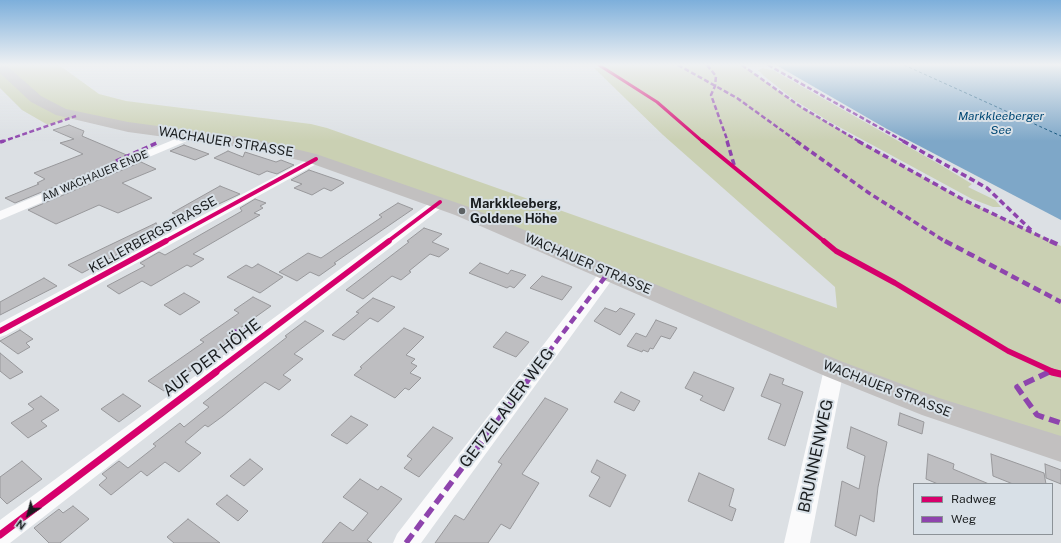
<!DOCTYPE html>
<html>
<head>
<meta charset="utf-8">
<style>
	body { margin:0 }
	#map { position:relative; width:1061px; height:543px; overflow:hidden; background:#dce0e4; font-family:"Public Sans",sans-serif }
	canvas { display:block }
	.legend { position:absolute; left:913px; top:483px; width:140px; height:52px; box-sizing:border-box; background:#d8e0e7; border:1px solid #8c9297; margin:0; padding:5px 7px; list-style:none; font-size:12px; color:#191c1e }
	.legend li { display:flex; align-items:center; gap:8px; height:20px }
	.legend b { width:20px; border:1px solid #8c9297 }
	.north { position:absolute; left:8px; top:495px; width:40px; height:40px; -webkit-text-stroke:3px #d8e0e7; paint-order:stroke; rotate:216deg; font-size:11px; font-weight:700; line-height:16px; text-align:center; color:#191c1e }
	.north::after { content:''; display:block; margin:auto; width:14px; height:18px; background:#191c1e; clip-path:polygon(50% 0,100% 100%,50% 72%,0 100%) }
</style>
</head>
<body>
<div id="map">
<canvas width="1061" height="543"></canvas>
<ul class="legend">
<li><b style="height:5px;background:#d6006c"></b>Radweg</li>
<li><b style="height:5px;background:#8e44ad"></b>Weg</li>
</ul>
<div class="north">N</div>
</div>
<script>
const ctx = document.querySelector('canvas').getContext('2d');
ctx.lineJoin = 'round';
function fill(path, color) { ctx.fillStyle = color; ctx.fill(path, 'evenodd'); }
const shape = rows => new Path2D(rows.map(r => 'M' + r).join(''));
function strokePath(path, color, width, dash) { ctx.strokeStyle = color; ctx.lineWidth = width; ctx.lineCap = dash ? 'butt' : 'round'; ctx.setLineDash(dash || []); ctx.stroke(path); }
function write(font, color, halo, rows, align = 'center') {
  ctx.font = font + ' "Public Sans",sans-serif'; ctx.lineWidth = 4; ctx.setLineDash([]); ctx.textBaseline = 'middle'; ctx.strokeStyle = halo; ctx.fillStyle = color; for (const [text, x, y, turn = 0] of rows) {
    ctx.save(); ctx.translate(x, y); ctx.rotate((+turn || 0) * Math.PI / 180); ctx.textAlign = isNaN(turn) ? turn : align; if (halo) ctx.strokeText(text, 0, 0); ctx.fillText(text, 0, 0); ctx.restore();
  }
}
fill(shape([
	[0,65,59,65,99,94,126,101,311,124,327,128,837,308,835,287,663,135,594,68,602,67,599,65,742,65,801,107,848,135,962,199,1061,246,1061,449,316,159,76,116,48,125,22,110,0,88],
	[763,68,773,70,939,164,972,184,968,187,995,200,1001,207,993,207,972,199,830,122,794,100,764,76,758,70]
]), '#cad0b3');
fill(shape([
	[776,65,1061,65,1061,220,887,129]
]), '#7ea7c8');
strokePath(shape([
	[904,65,1061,136]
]), '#004874', 1, [3, 2.5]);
const building = shape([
	[69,125,84,131,82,136,129,156,15,203,5,198,39,184,37,183,45,179,34,173,83,154,60,143,74,139,53,130,69,125],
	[184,145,209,154,195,160,170,151,184,145],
	[228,151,243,157,245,152,276,162,281,160,294,165,277,174,267,171,259,175,214,158,228,151],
	[141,162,156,169,122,183,152,198,118,213,99,205,56,224,28,210,141,162],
	[309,170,341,181,344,183,331,191,324,188,312,195,294,188,302,184,291,180,309,170],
	[220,186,240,194,187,219,172,213,220,186],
	[255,199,266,203,260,206,263,208,254,213,260,215,193,254,204,259,191,267,187,265,151,286,142,281,119,294,107,286,145,266,140,263,159,252,165,255,242,211,240,208,255,199],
	[398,203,413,209,334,263,336,264,319,276,310,272,297,281,279,272,308,253,321,258,382,217,379,215,398,203],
	[156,223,161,232,141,243,144,245,124,255,120,253,82,273,68,265,156,223],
	[424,228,442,234,432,242,449,249,439,257,430,254,409,271,411,272,401,280,392,276,363,299,346,290,409,242,407,241,424,228],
	[480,263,508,274,511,270,526,275,514,288,510,286,507,288,469,273,480,263],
	[258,264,283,277,260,293,227,277,246,265,252,268,258,264],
	[542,276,572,287,562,300,530,288,542,276],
	[44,278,57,286,0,315,0,302,44,278],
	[184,293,200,302,180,315,164,305,184,293],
	[253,297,271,306,233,333,239,336,218,350,216,349,188,368,192,370,164,391,148,381,204,342,200,340,239,313,234,310,253,297],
	[373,298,395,307,378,322,370,318,344,340,332,335,359,313,356,312,373,298],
	[605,308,616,312,620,308,635,314,620,335,594,321,605,308],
	[656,320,677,328,670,339,661,336,653,349,650,348,648,352,643,350,642,352,627,346,636,333,646,337,656,320],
	[305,321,324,331,294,354,303,359,283,375,291,380,279,390,265,382,223,416,208,427,205,425,185,442,201,453,179,472,165,462,147,476,141,471,111,495,99,485,107,478,102,474,119,461,128,468,156,446,153,444,180,423,184,427,209,407,203,403,287,337,285,336,305,321],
	[404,328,424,337,406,355,415,359,411,363,417,366,410,373,421,378,409,390,405,388,395,398,354,375,362,368,360,367,404,328],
	[20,330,33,339,26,343,30,347,18,354,0,341,20,330],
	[506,332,529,342,516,357,493,347,506,332],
	[0,353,23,372,10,379,0,371,0,353],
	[694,372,734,388,724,411,700,400,703,396,685,388,694,372],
	[770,374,784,379,782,384,803,392,785,446,768,439,781,404,761,396,770,374],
	[621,392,640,401,634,411,614,402,621,392],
	[123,394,141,406,119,422,101,409,123,394],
	[41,396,59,410,41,421,47,426,28,438,11,423,34,409,28,404,41,396],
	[545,398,568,409,522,474,539,483,510,529,501,524,488,543,435,543,455,515,464,520,502,464,498,462,545,398],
	[900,413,924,422,922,434,898,425,900,413],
	[351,416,368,425,347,444,331,435,351,416],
	[433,427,453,438,419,477,404,468,412,459,407,456,433,427],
	[851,427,887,442,878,487,874,522,860,515,856,536,835,526,842,481,859,489,865,456,847,448,851,427],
	[928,454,954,464,953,469,989,484,938,484,926,479,928,454],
	[991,454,1044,473,1046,484,1013,484,993,476,991,454],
	[250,459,263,469,244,486,230,476,250,459],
	[597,460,626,475,610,507,589,496,600,477,591,472,597,460],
	[22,461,42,479,7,504,0,497,0,477,22,461],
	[1045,464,1061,470,1061,484,1046,478,1045,464],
	[699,473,734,489,729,506,736,509,732,521,688,501,699,473],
	[360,479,378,490,381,486,402,499,367,540,372,543,322,543,340,522,353,531,368,513,343,497,360,479],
	[227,495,248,511,238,521,216,504,227,495],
	[73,506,89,519,60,543,49,543,34,528,59,509,63,513,73,506],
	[188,519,220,543,174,543,167,537,188,519]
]);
fill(building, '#bebec1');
strokePath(building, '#98989b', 1);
fill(shape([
	[190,133,196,136,194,138,0,220,0,211,190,133],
	[316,155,320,156,322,159,320,162,6,335,0,337,0,323,316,155],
	[440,198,445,199,447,202,445,205,10,543,0,543,0,520,435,199,440,198],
	[608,268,614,269,616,273,614,277,421,543,393,543,397,534,602,269,608,268],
	[834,362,841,364,844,369,810,543,784,543,824,369,827,364,834,362]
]), '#fafafb');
fill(shape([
	[0,65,6,65,41,96,66,109,128,122,254,139,316,154,469,207,843,362,939,398,1061,436,1061,462,922,415,825,376,455,215,310,163,254,149,128,132,56,115,31,102,0,73,0,65]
]), '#c2c0c0');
strokePath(shape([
	[678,65,737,98,798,142],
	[707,65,716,76,715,86,711,95,728,142],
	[742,65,801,107,860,142],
	[768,65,905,142],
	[1,142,76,116]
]), '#8e44ad', 2.5, [5, 2.5]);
strokePath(shape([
	[727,141,735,168],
	[796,141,869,193,946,242],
	[858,141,962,199,1052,242],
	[903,141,987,188,1031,230],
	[0,142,4,141],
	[116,161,159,142]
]), '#8e44ad', 3.5, [6, 3.5]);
strokePath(shape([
	[945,241,1061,302],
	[1050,241,1061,246],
	[232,332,246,330],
	[533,373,608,273],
	[1047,373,1050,371]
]), '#8e44ad', 4.5, [8, 4.5]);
strokePath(shape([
	[1049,372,1017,387,1037,415,1061,423],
	[406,543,534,372]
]), '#8e44ad', 5.5, [11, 5.5]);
strokePath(shape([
	[599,65,657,102,703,142]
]), '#d6006c', 3);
strokePath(shape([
	[702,141,825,242],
	[164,242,316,159],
	[387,242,440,202]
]), '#d6006c', 4);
strokePath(shape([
	[824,241,836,251,895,283,1008,351,1056,373],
	[0,331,166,241],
	[214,373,389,241]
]), '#d6006c', 5.5);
strokePath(shape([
	[1052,372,1061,374],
	[0,535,216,372]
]), '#d6006c', 7);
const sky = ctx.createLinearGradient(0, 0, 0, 141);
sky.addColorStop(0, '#7dafdb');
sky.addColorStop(0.46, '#eff1f3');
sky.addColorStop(1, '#eff1f300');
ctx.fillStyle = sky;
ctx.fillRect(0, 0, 1061, 141);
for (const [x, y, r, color] of [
	[462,211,4,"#5d6163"]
]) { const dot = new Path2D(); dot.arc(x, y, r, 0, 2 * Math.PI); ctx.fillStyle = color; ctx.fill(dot); strokePath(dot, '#d8e0e7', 1.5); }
write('11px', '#191c1e', '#d8e0e7', [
	["AM WACHAUER ENDE",95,176,-23]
]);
write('italic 12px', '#004874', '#d8e0e7', [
	["Markkleeberger",1001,116],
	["See",1001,130]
]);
write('13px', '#191c1e', '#d8e0e7', [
	["WACHAUER STRASSE",226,142,9],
	["KELLERBERGSTRASSE",153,235,-29],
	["WACHAUER STRASSE",588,264,23],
	["WACHAUER STRASSE",887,389,21]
]);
write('bold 13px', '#191c1e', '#d8e0e7', [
	["Markkleeberg,",470,204],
	["Goldene Höhe",470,219]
], 'left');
write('16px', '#191c1e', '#d8e0e7', [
	["AUF DER HÖHE",212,358,-37],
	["GETZELAUER WEG",507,408,-53],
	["BRUNNENWEG",816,456,-78]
]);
</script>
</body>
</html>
